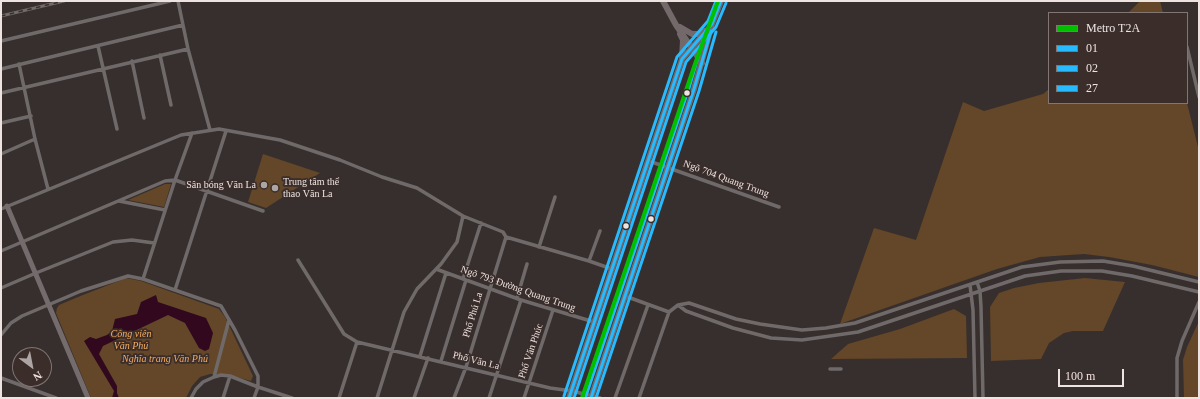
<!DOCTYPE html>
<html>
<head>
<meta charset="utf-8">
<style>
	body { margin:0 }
	#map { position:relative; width:1200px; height:399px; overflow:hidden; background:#362f2e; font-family:Georgia,serif }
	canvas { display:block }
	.frame { position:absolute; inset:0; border:2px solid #ede4e2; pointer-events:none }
	.legend { position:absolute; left:1048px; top:12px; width:140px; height:92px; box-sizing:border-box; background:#3a2d2a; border:1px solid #827674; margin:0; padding:5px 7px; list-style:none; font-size:12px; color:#ede4e2 }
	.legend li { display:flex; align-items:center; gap:8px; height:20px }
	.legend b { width:20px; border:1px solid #827674 }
	.north { position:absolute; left:12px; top:347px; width:40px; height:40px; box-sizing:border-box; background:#3a2d2a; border:1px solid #827674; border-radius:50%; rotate:148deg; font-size:11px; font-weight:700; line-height:16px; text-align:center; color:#ede4e2 }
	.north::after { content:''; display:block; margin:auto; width:14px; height:18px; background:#ada5a3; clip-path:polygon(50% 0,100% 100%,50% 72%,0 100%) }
	.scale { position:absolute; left:1058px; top:369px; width:66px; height:18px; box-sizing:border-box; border:2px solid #ede4e2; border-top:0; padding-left:5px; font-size:12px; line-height:14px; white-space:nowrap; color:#ede4e2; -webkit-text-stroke:3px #3a2d2a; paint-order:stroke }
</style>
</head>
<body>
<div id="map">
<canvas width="1200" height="399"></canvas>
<div class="frame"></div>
<ul class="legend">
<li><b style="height:5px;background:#00c000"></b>Metro T2A</li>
<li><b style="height:5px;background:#27baff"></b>01</li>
<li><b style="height:5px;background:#27baff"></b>02</li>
<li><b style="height:5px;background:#27baff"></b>27</li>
</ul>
<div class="north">N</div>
<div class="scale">100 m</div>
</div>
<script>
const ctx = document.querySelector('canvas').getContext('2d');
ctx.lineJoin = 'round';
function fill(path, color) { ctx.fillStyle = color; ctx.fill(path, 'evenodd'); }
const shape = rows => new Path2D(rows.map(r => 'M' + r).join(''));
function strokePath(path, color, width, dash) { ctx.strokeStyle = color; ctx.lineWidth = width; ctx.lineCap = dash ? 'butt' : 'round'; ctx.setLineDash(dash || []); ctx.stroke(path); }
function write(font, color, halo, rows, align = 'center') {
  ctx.font = font + ' Georgia,serif'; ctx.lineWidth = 3.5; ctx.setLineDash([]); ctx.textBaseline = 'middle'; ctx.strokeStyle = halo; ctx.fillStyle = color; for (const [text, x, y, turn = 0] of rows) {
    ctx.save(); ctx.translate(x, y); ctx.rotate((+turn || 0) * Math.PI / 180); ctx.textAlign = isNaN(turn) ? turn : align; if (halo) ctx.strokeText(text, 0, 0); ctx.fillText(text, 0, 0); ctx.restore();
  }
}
fill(shape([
	[1140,1,1160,1,1163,13,1128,13],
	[1049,89,1049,103,1187,103,1199,151,1199,277,1152,265,1109,257,1084,254,1040,257,997,269,840,324,874,228,916,240,963,102,984,111,1043,94],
	[263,154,320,173,266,208,248,202],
	[165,184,171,184,164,207,128,200],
	[126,278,141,281,219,309,225,317,253,376,251,381,230,375,210,374,200,377,192,386,186,398,91,398,56,313,57,308,59,305,78,297],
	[1085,278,1125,282,1103,331,1073,331,1064,333,1049,343,1041,359,991,361,990,307,999,293,1014,288,1039,283],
	[954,309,966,316,967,358,831,359,848,344,900,329],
	[1199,321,1199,398,1184,398,1183,360,1187,347]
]), '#644628');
fill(shape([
	[156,295,158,302,206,318,213,333,209,349,205,351,199,348,185,323,168,315,103,346,99,354,117,386,117,393,119,398,112,398,114,391,84,341,90,337,96,339,107,335,112,331,115,319,137,314,141,302]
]), '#31081e');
strokePath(shape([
	[178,1,188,49,210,130],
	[1,41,170,1],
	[98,46,117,129],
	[1187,47,1199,97],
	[160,55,171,105],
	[132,61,144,118],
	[19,64,35,139,48,189],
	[1,69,183,25],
	[1,93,188,49],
	[1,123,31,116],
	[1,154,35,139],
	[649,161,779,207],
	[119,201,165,210],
	[1,209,181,135,219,129,280,140,340,160,382,177,417,188,463,216,503,232,506,237],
	[506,237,589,261,612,269],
	[539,247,555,197],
	[1,251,165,181,175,180,263,211],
	[298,260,344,334,357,342,550,388,572,391,600,398],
	[589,261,600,231],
	[436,269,521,300,594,322],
	[143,279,175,180,192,133],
	[463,279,481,223],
	[977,282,980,291,981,307,983,398],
	[970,285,973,310,975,398],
	[1,288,36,273,113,242,132,240,154,243],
	[175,290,226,131],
	[625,296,669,312],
	[517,298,527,264],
	[678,305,686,311,733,328,771,338,802,340,858,332,1025,276,1061,271,1102,271,1132,276,1199,292],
	[1,335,11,323,22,316,81,291,128,276,143,279,221,306,235,330,258,376,258,387,254,398],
	[420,356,446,273],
	[441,361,466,280],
	[830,369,841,369],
	[214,377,229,320],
	[1,378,56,398],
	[191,398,196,389,203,382,214,377,221,375,230,376,258,387,292,398],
	[223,398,230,376],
	[339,398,357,342],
	[377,398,404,312,417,289,441,264,457,242,463,216],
	[414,398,428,358],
	[454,398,466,367,506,237],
	[489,398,521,300],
	[524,398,553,310],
	[615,398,648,305],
	[639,398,669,312,678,305,689,303,736,319,760,324,802,330,826,328,855,323,1022,267,1060,262,1103,261,1133,266,1199,282],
	[1177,398,1177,358,1182,341,1199,302]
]), '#6f6a69', 3.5);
strokePath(shape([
	[7,206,88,398]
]), '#746c6c', 5);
strokePath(shape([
	[663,1,676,25,702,63],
	[680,27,692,34,701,34,705,31],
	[680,34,683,40,682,59],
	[569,398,682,59,711,26],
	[591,398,694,89,712,24,721,1]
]), '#74696a', 6);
const rail = shape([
	[1,16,64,1]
]);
strokePath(rail, '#716b6a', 3);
strokePath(rail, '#3a2d2a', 1.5, [4.5]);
strokePath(shape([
	[569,398,682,59,712,24,721,1],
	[591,398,694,89,711,31]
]), '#27baff', 3);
strokePath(shape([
	[574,398,686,62,716,27,726,3],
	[596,398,699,91,716,32]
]), '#27baff', 3);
strokePath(shape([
	[564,396,677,57,708,21,716,1],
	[586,396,689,88,706,30]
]), '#27baff', 3);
strokePath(shape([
	[582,398,695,64,718,1]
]), '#00c000', 4);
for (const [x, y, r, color] of [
	[687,93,3.5,"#ede4e2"],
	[264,185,4,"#ada5a3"],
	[275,188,4,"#ada5a3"],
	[651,219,3.5,"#ede4e2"],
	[626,226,3.5,"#ede4e2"]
]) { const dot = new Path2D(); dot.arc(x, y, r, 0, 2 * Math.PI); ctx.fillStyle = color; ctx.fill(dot); strokePath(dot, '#3a2d2a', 1.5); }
write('10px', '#ede4e2', '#3a2d2a', [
	["Ngõ 704 Quang Trung",726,179,20],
	["Ngõ 793 Đường Quang Trung",518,289,19],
	["Phố Phú La",473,315,-73],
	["Phố Văn Phúc",531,351,-71],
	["Phố Văn La",476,361,14]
]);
write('10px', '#ede4e2', '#3a2d2a', [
	["Trung tâm thể",283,182],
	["thao Văn La",283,194],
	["Sân bóng Văn La",256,185,"right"]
], 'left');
write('italic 10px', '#f6ad60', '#3a2d2a', [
	["Công viên",131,334],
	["Văn Phú",131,346],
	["Nghĩa trang Văn Phú",165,359]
]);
</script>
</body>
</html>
